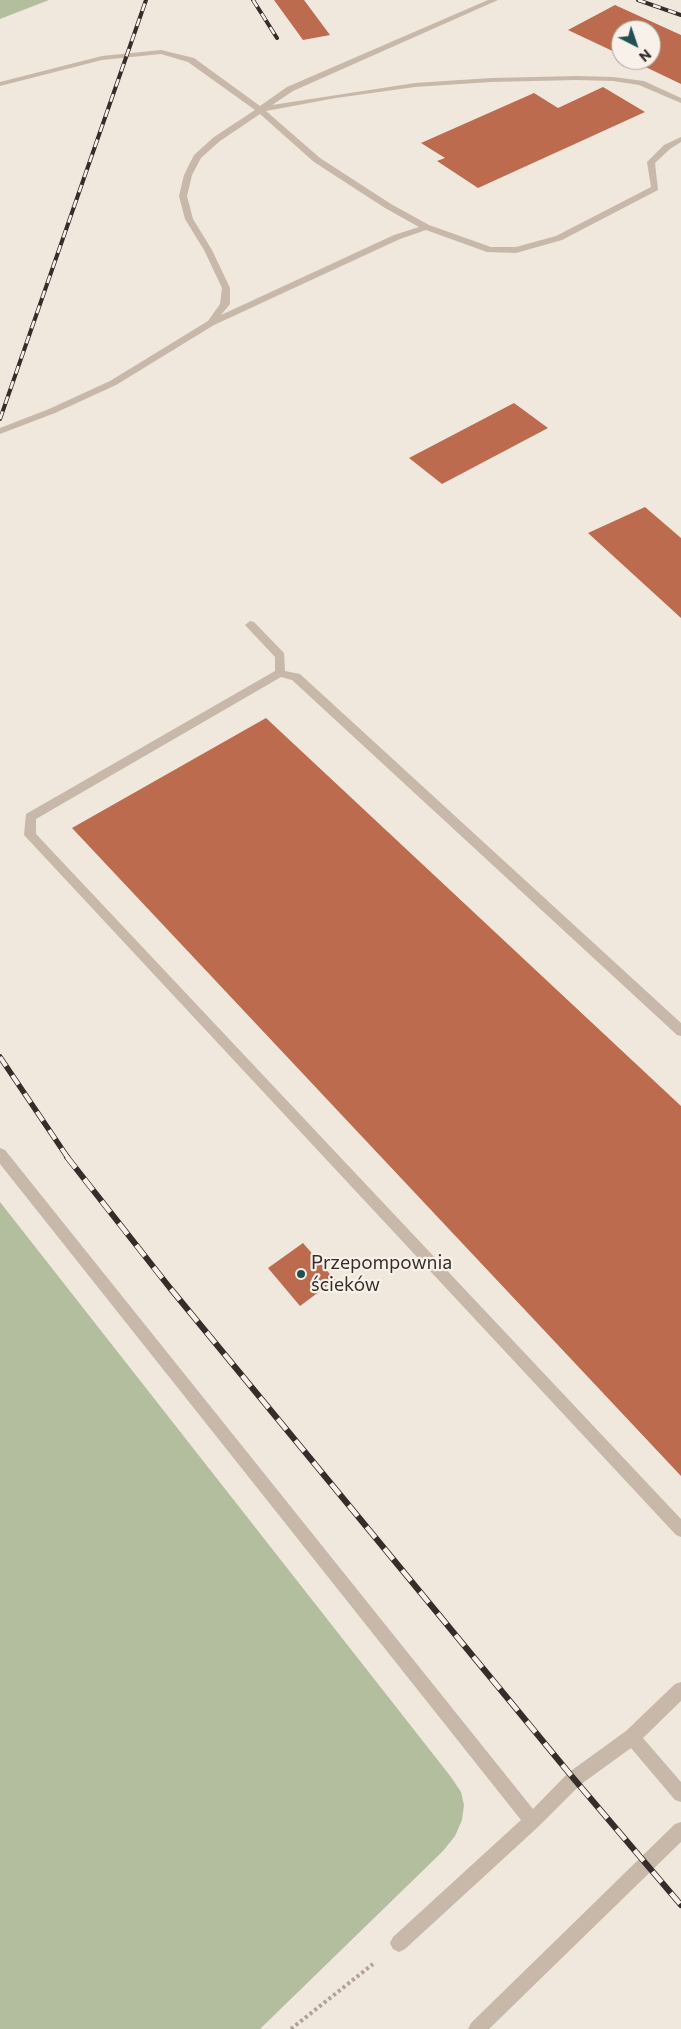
<!DOCTYPE html>
<html>
<head>
<meta charset="utf-8">
<style>
	body { margin:0 }
	#map { position:relative; width:681px; height:2029px; overflow:hidden; background:#f0e7dd; font-family:Commissioner,sans-serif }
	canvas { display:block }
	.north { position:absolute; left:611px; top:20px; width:50px; height:50px; box-sizing:border-box; background:#f8f1e9; border:1px solid #aaa39c; border-radius:50%; rotate:139deg; font-size:14px; font-weight:700; line-height:20px; text-align:center; color:#352d29 }
	.north::after { content:''; display:block; margin:auto; width:18px; height:22px; background:#214f53; clip-path:polygon(50% 0,100% 100%,50% 72%,0 100%) }
</style>
</head>
<body>
<div id="map">
<canvas width="681" height="2029"></canvas>
<div class="north">N</div>
</div>
<script>
const ctx = document.querySelector('canvas').getContext('2d');
ctx.lineJoin = 'round';
function fill(path, color) { ctx.fillStyle = color; ctx.fill(path, 'evenodd'); }
const shape = rows => new Path2D(rows.map(r => 'M' + r).join(''));
function strokePath(path, color, width, dash) { ctx.strokeStyle = color; ctx.lineWidth = width; ctx.lineCap = dash ? 'butt' : 'round'; ctx.setLineDash(dash || []); ctx.stroke(path); }
function write(font, color, halo, rows, align = 'center') {
  ctx.font = font + ' Commissioner,sans-serif'; ctx.lineWidth = 4.5; ctx.setLineDash([]); ctx.textBaseline = 'middle'; ctx.strokeStyle = halo; ctx.fillStyle = color; for (const [text, x, y, turn = 0] of rows) {
    ctx.save(); ctx.translate(x, y); ctx.rotate((+turn || 0) * Math.PI / 180); ctx.textAlign = isNaN(turn) ? turn : align; if (halo) ctx.strokeText(text, 0, 0); ctx.fillText(text, 0, 0); ctx.restore();
  }
}
fill(shape([
	[0,0,49,0,0,19],
	[0,1202,451,1777,461,1792,464,1805,462,1820,455,1836,443,1851,260,2029,0,2029]
]), '#b3be9e');
fill(shape([
	[274,0,304,0,330,35,303,40],
	[615,5,681,35,681,84,631,60,651,60,651,30,621,30,621,55,568,30],
	[603,87,645,112,478,188,437,161,445,158,421,143,534,93,558,108],
	[514,403,548,428,442,484,409,458],
	[645,507,681,538,681,618,588,533],
	[266,718,681,1106,681,1476,72,828],
	[303,1243,335,1280,300,1306,268,1268]
]), '#bd6b4e');
strokePath(shape([
	[291,2029,373,1964]
]), '#b3a294', 4, [3, 3]);
fill(shape([
	[488,0,498,0,293,91,272,105,415,83,491,78,577,76,613,77,644,81,681,98,681,103,639,85,613,81,577,80,491,82,415,87,336,98,266,111,320,158,391,204,429,225,491,247,516,247,556,236,651,187,647,162,664,145,681,137,681,142,670,149,655,163,658,190,562,240,516,253,487,252,426,230,400,239,214,325,116,385,55,413,0,434,0,428,49,409,110,381,208,321,220,304,222,288,204,250,185,219,179,196,184,175,194,155,214,137,255,110,188,62,161,54,102,60,0,86,0,82,102,56,161,50,194,58,260,106,287,87,488,0],
	[260,114,314,162,385,208,419,227,394,235,221,315,230,304,230,288,212,250,193,219,187,196,192,175,201,158,220,141,260,114],
	[250,621,254,622,284,653,285,671,300,674,681,1023,681,1036,677,1035,292,680,281,677,36,819,36,834,681,1519,681,1537,676,1535,24,835,26,814,275,671,275,657,245,625,250,621],
	[0,1148,5,1150,533,1809,568,1773,626,1731,675,1684,681,1682,681,1701,643,1738,681,1782,681,1802,675,1800,631,1748,580,1785,538,1827,405,1949,399,1952,393,1949,390,1943,393,1937,521,1820,0,1164,0,1148],
	[681,1822,681,1842,489,2029,468,2029,471,2023,675,1824,681,1822]
]), '#c7b8a9');
const railFar2 = shape([
	[253,0,277,38],
	[638,0,681,15],
	[0,419,146,0]
]);
const railFar1 = shape([
	[0,1057,68,1158]
]);
const rail = shape([
	[67,1157,170,1288,574,1779,681,1905]
]);
strokePath(railFar2, '#352d29', 4);
strokePath(railFar1, '#352d29', 5.5);
strokePath(rail, '#352d29', 6);
strokePath(railFar2, '#f8f1e9', 2.5, [8]);
strokePath(railFar1, '#f8f1e9', 4, [11]);
strokePath(rail, '#f8f1e9', 4.5, [14]);
for (const [x, y, r, color] of [
	[301,1274,5,"#214f53"]
]) { const dot = new Path2D(); dot.arc(x, y, r, 0, 2 * Math.PI); ctx.fillStyle = color; ctx.fill(dot); strokePath(dot, '#f8f1e9', 2); }
write('19px', '#352d29', '#f8f1e9', [
	["Przepompownia",311,1263],
	["ścieków",311,1285]
], 'left');
</script>
</body>
</html>
